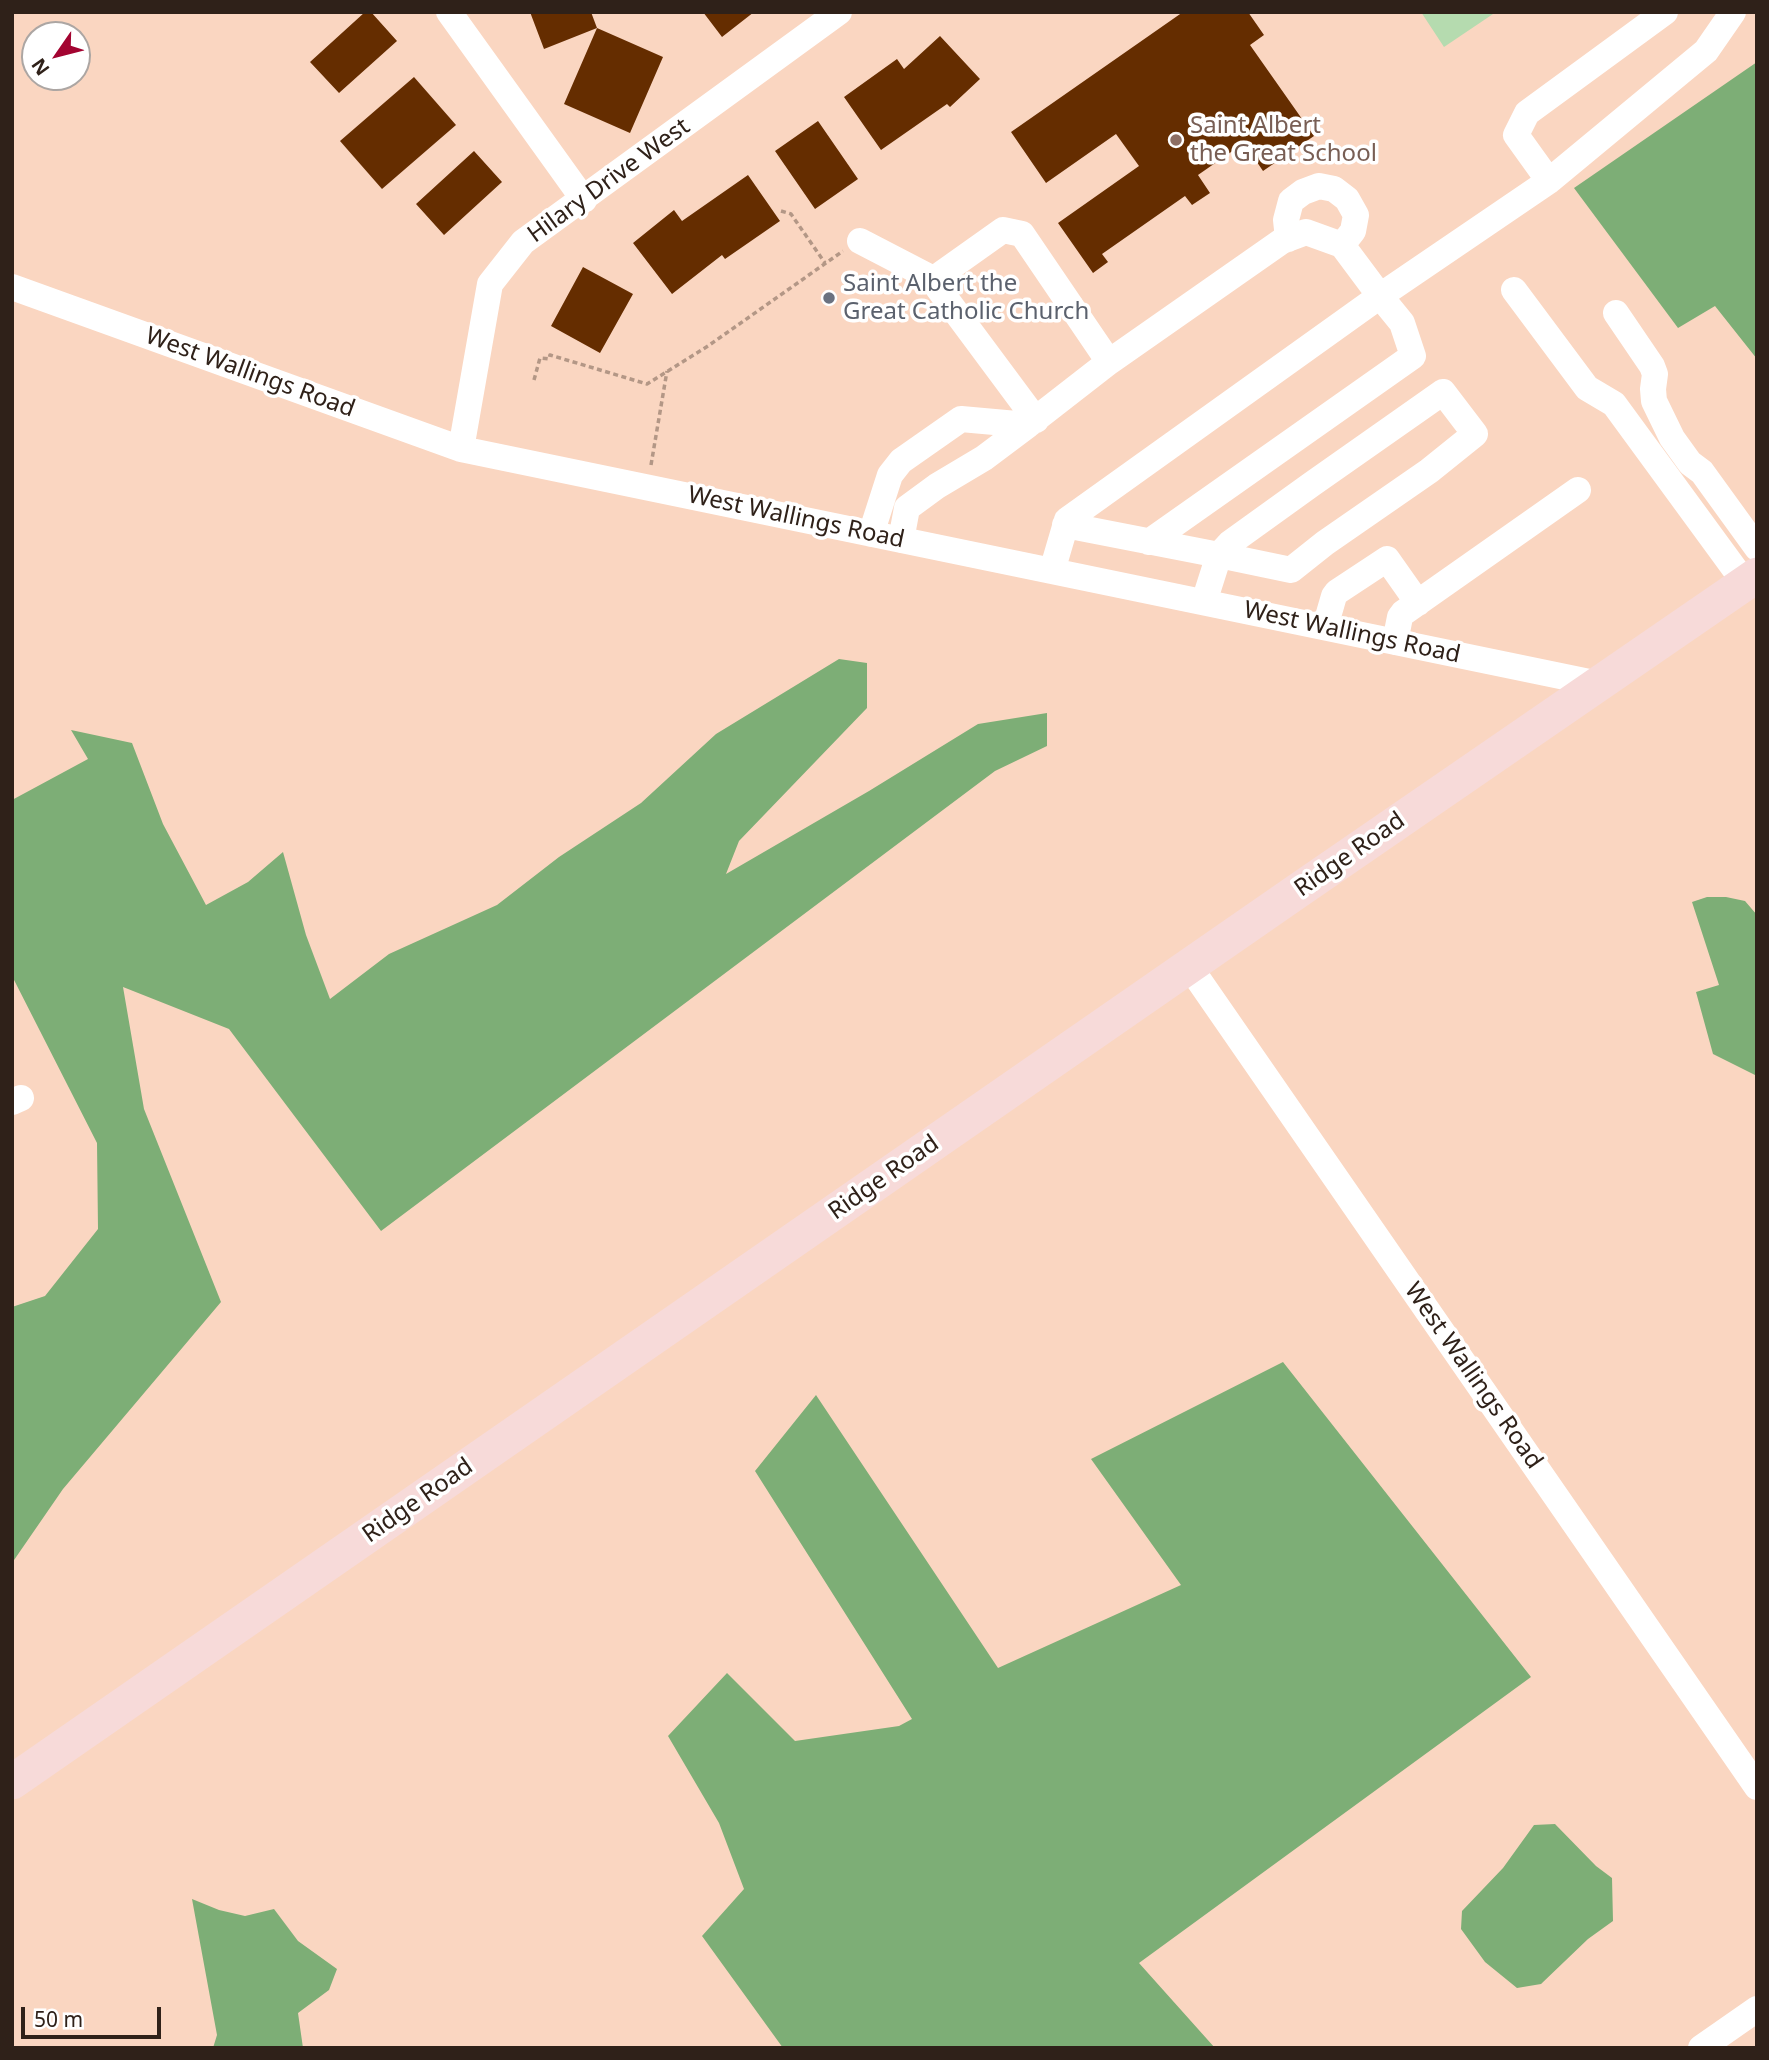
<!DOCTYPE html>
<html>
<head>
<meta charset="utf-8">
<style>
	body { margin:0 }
	#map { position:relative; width:1769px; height:2060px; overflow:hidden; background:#fad6c1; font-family:"Noto Sans",sans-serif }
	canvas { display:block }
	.frame { position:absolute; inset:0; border:14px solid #2f2119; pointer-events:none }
	.north { position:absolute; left:21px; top:21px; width:70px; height:70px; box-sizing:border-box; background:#fff; border:2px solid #aca6a3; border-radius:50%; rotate:235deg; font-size:19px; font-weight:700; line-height:28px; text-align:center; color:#2f2119 }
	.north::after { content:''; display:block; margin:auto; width:24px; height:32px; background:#a30431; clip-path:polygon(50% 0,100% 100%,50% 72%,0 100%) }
	.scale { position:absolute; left:21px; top:2007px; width:140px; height:32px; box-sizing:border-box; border:4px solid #2f2119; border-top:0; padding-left:9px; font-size:21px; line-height:24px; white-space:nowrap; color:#2f2119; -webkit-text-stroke:5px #fff; paint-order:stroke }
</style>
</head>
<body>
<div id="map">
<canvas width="1769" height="2060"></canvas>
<div class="frame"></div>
<div class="north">N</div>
<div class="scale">50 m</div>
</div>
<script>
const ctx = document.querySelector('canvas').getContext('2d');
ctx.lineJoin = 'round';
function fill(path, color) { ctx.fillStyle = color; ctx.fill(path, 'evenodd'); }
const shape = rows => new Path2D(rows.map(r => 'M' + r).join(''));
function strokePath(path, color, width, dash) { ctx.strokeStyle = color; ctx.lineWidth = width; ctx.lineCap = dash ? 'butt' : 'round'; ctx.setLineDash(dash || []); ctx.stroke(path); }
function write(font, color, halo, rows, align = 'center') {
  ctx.font = font + ' "Noto Sans",sans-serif'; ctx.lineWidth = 7; ctx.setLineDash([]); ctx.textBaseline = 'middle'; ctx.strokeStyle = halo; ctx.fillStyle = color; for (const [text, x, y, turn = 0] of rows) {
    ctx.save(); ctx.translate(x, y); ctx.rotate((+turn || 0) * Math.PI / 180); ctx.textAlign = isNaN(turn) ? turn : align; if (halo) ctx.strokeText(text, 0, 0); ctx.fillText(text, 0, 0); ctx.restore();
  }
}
fill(shape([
	[1421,12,1496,12,1444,47]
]), '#b5dbaf');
fill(shape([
	[1757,62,1757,359,1715,306,1678,328,1574,188],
	[839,659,867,663,867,708,739,841,726,874,869,791,978,724,1047,713,1047,746,995,771,381,1231,229,1029,123,987,144,1109,221,1302,63,1489,12,1563,12,1307,45,1296,98,1229,97,1143,12,976,12,800,88,759,71,730,132,743,163,824,206,905,248,882,283,852,306,935,330,999,389,954,497,905,559,857,641,803,716,734],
	[1707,897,1726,897,1745,901,1757,915,1757,1076,1713,1054,1696,992,1719,985,1692,902],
	[1283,1362,1531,1677,1139,1963,1215,2048,783,2048,702,1936,744,1889,719,1823,668,1736,727,1673,795,1741,899,1726,912,1719,755,1471,816,1395,998,1668,1181,1585,1091,1459],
	[1555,1824,1596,1866,1612,1878,1613,1921,1588,1939,1541,1984,1517,1988,1485,1962,1461,1929,1462,1911,1503,1868,1534,1825],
	[192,1899,219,1910,245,1916,274,1909,298,1941,337,1969,329,1990,298,2013,303,2048,213,2048,217,2035]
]), '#7dae76');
fill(shape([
	[365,12,371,12,397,41,339,93,310,62],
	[530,12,591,12,597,28,544,49],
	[703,12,754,12,722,37],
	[1183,12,1248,12,1264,35,1250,45,1314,136,1263,171,1244,143,1198,175,1210,193,1192,205,1185,196,1102,254,1108,262,1093,273,1058,223,1139,166,1116,134,1046,183,1011,132],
	[597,28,663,57,630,133,564,104],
	[940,36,980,79,950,107,947,104,881,150,844,97,897,59,904,69],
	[414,77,456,125,382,189,340,141],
	[818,121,858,179,815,209,775,151],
	[474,151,502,182,444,235,416,204],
	[748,175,780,221,725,259,722,255,672,294,633,243,674,210,682,221],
	[583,267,633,294,600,353,551,326]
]), '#652d00');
strokePath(shape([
	[781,211,791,214,825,263],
	[534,380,540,358,549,359,550,355,647,384,708,346,843,251],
	[651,465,667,371]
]), '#b39786', 3.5, [5, 3.5]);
strokePath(shape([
	[449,12,584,200],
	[1549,181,1516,135,1527,113,1665,12],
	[1288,239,1286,220,1291,201,1303,192,1319,186,1334,189,1347,199,1356,215,1353,231,1342,245],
	[860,241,939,282],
	[12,287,461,449,1599,684],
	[1514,290,1587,388,1614,404,1745,583],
	[1616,313,1652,366,1655,374,1653,389,1654,401,1672,438,1690,463,1702,472,1757,548],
	[1443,392,1475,434,1429,471,1325,543,1291,570,1219,555,1230,543,1312,484,1443,392],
	[1036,420,938,288,941,274,1003,230,1022,234,1109,362],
	[461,449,490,284,523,242,839,12],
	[1065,525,1219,555,1204,602],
	[871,534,890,475,901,461,961,419,1028,425,1109,362,1282,241,1306,232,1342,245,1380,296,1067,520,1052,571],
	[901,540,907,508,937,486,984,458,1028,425],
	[1149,542,1413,356,1402,323,1380,296,1549,181,1706,51,1733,12],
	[1325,627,1334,596,1337,592,1387,559,1418,603],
	[1395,642,1400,617,1403,613,1578,490],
	[1189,966,1757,1787],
	[12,1102,21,1098],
	[1701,2048,1757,2009]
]), '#fff', 26);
strokePath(shape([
	[12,1782,1296,892,1757,575]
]), '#f7dad9', 35);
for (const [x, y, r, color] of [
	[1176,140,7,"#8d6e63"],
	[829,298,7,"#6b7280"]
]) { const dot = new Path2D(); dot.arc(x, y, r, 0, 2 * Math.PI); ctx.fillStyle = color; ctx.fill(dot); strokePath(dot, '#fff', 2.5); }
write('24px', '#785e54', '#fff', [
	["Saint Albert",1190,126],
	["the Great School",1190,154]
], 'left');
write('24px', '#2f2119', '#fff', [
	["Hilary Drive West",609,181,-36],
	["West Wallings Road",250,373,20],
	["West Wallings Road",796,518,12],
	["West Wallings Road",1352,633,12],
	["Ridge Road",1350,855,-35],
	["Ridge Road",884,1178,-35],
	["West Wallings Road",1473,1376,55],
	["Ridge Road",418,1501,-35]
]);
write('24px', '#5b616d', '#fff', [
	["Saint Albert the",843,284],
	["Great Catholic Church",843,312]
], 'left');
</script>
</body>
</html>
